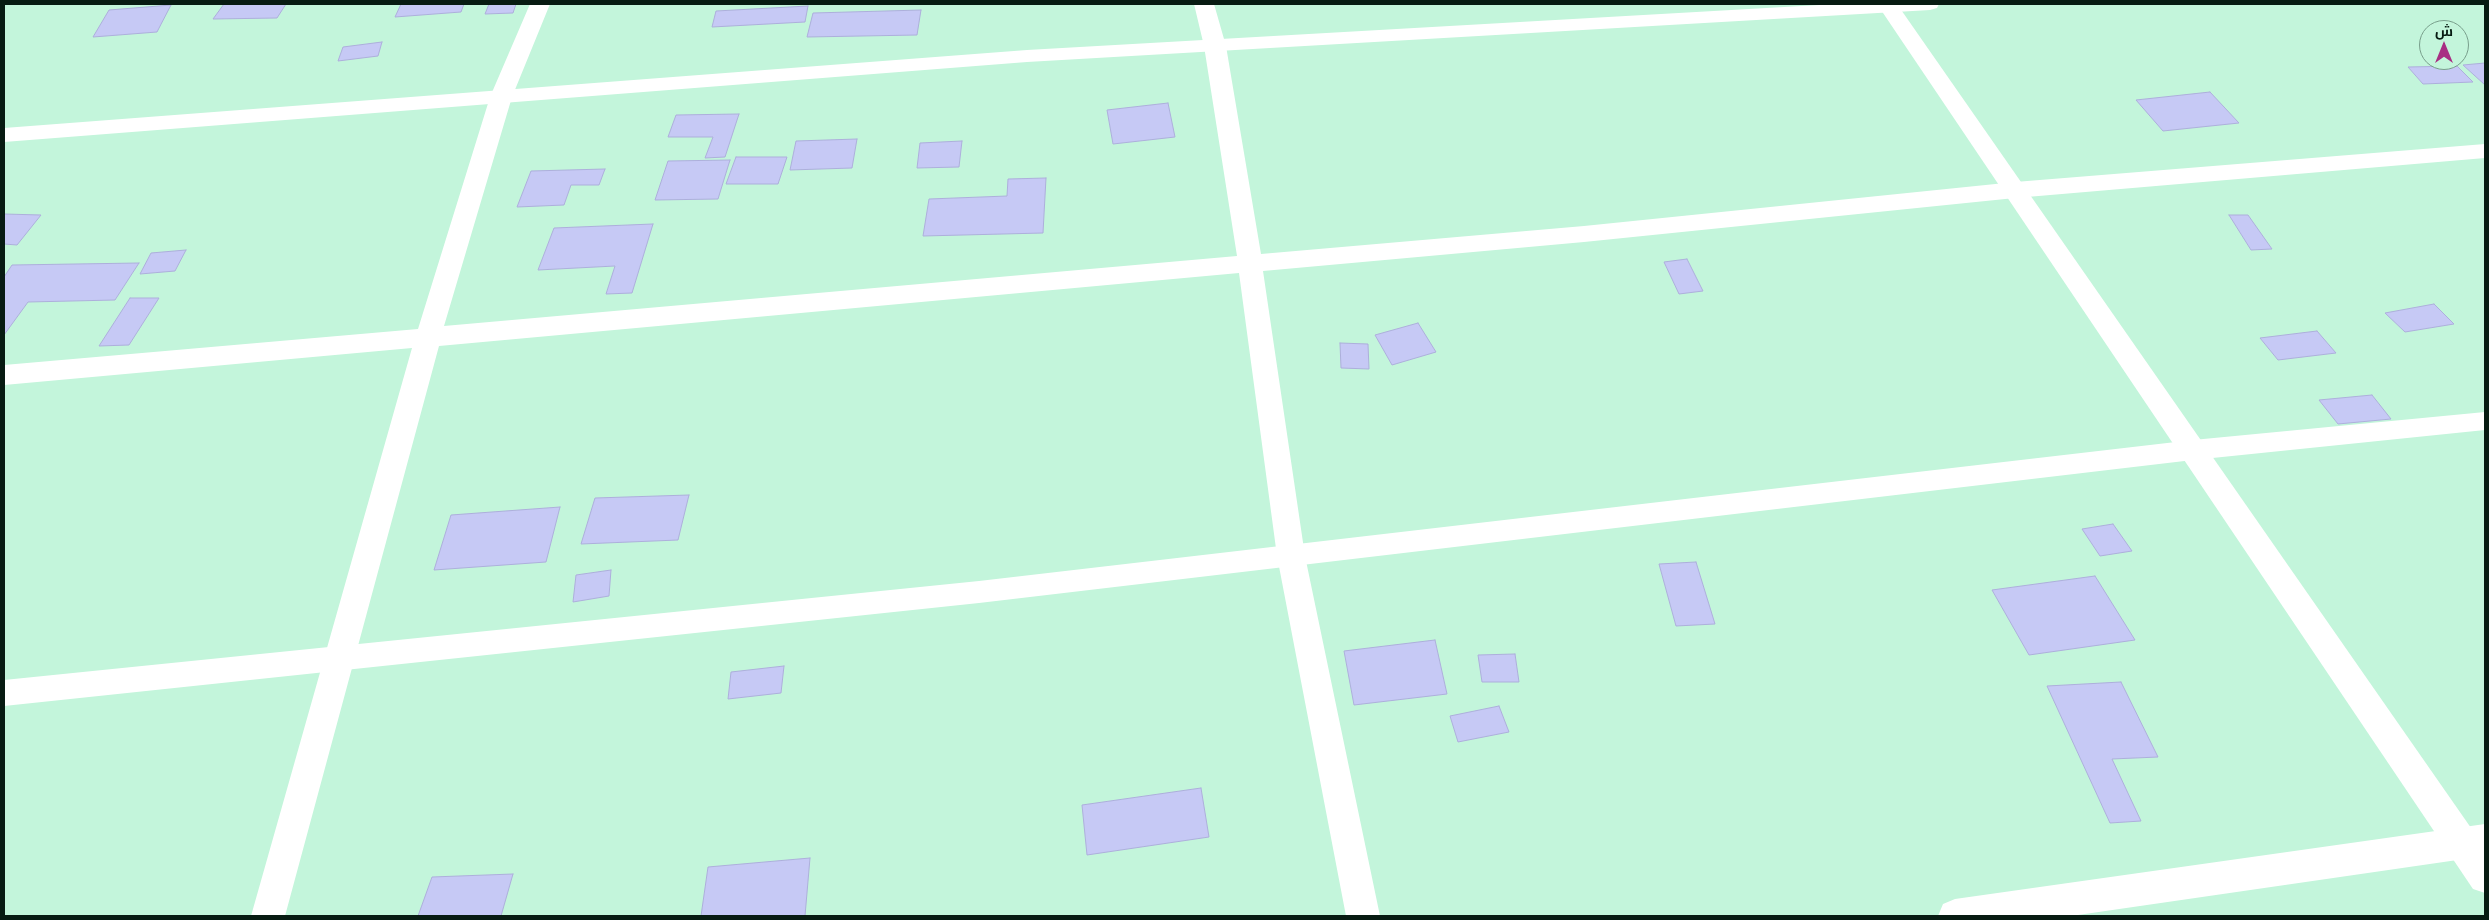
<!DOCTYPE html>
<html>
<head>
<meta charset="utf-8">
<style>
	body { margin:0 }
	#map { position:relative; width:2489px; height:920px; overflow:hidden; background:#c3f5db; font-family:"Noto Sans",Cairo,sans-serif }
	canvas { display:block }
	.frame { position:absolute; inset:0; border:5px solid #071b12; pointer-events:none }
	.north { position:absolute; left:2419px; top:20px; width:50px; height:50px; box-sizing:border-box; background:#c3f5db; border:1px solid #789e8b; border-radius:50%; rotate:0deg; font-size:14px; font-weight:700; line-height:20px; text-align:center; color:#071b12 }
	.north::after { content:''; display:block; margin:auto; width:18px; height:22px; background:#a82e83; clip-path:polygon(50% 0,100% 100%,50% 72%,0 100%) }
</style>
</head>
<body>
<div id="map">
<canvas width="2489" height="920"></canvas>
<div class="frame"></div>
<div class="north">ش</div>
</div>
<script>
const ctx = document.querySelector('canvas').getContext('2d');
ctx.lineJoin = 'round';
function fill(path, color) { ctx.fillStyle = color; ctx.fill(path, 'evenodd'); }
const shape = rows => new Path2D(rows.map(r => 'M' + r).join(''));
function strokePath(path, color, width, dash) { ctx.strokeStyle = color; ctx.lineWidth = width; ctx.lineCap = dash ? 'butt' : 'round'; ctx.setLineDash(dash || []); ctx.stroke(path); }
const building = shape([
	[224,4,286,4,277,18,213,19,224,4],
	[401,4,464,4,461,12,395,17,401,4],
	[489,4,516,4,513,13,485,14,489,4],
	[171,5,157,32,93,37,109,10,171,5],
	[808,6,805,22,712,27,716,11,808,6],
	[921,10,917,35,807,37,813,13,921,10],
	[382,42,378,56,338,61,343,47,382,42],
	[2485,63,2485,85,2463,65,2485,63],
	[2457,66,2473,82,2423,84,2408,67,2457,66],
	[2210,92,2239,123,2163,131,2136,100,2210,92],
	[1168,103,1175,137,1113,144,1107,110,1168,103],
	[739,114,725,157,705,158,713,137,668,137,676,115,739,114],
	[857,139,852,168,790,170,796,141,857,139],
	[962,141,959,167,917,168,920,143,962,141],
	[736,157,787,157,778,184,726,184,736,157],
	[730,160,718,199,655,200,668,161,730,160],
	[605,169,599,185,571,185,564,205,517,207,531,171,605,169],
	[1046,178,1043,233,923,236,929,199,1007,196,1008,179,1046,178],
	[4,214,41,215,17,245,4,244,4,214],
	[2229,215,2248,215,2272,249,2251,250,2229,215],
	[653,224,632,293,606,294,615,266,538,270,554,228,653,224],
	[186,250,175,271,140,274,151,253,186,250],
	[1687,259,1703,291,1679,294,1664,262,1687,259],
	[139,263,115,300,28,302,4,335,4,277,12,265,139,263],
	[130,298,159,298,129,345,99,346,130,298],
	[2434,304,2454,324,2405,332,2385,313,2434,304],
	[1418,323,1436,352,1392,365,1375,335,1418,323],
	[2317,331,2336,353,2278,360,2260,338,2317,331],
	[1340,343,1368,344,1369,369,1341,368,1340,343],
	[2372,395,2391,419,2338,424,2319,400,2372,395],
	[689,495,678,540,581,544,595,498,689,495],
	[560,507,546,562,434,570,451,515,560,507],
	[2113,524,2132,551,2100,556,2082,529,2113,524],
	[1696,562,1715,624,1676,626,1659,564,1696,562],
	[611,570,609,596,573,602,576,575,611,570],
	[2095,576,2135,640,2029,655,1992,590,2095,576],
	[1435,640,1447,694,1354,705,1344,651,1435,640],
	[1515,654,1519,682,1482,682,1478,655,1515,654],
	[784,666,781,693,728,699,731,672,784,666],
	[2121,682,2158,757,2112,759,2141,821,2110,823,2047,686,2121,682],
	[1499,706,1509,732,1458,742,1450,716,1499,706],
	[1201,788,1209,837,1087,855,1082,805,1201,788],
	[810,858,805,916,701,916,708,867,810,858],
	[513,874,501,916,418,916,432,877,513,874]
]);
fill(building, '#c6c9f5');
strokePath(building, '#adafdb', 1);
fill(shape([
	[1837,4,1939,4,1937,8,1930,10,1027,62,4,142,4,128,1027,50,1837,4],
	[2485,412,2485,430,2193,460,979,603,4,706,4,680,979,581,2193,440,2485,412]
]), '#fff');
fill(shape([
	[530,4,550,4,512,97,444,326,1237,256,1204,46,1194,4,1214,4,1226,46,1261,254,1584,226,2015,182,2485,144,2485,158,2015,198,1584,242,1263,271,1305,556,1380,916,1346,916,1277,556,1239,273,439,346,285,916,251,916,412,348,4,385,4,365,418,329,490,97,530,4],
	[2485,824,2485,856,2071,916,1938,916,1943,904,1955,899,2485,824]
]), '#fff');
fill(shape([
	[1877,4,1897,4,2485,848,2485,893,2473,889,1877,4]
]), '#fff');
</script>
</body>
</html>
